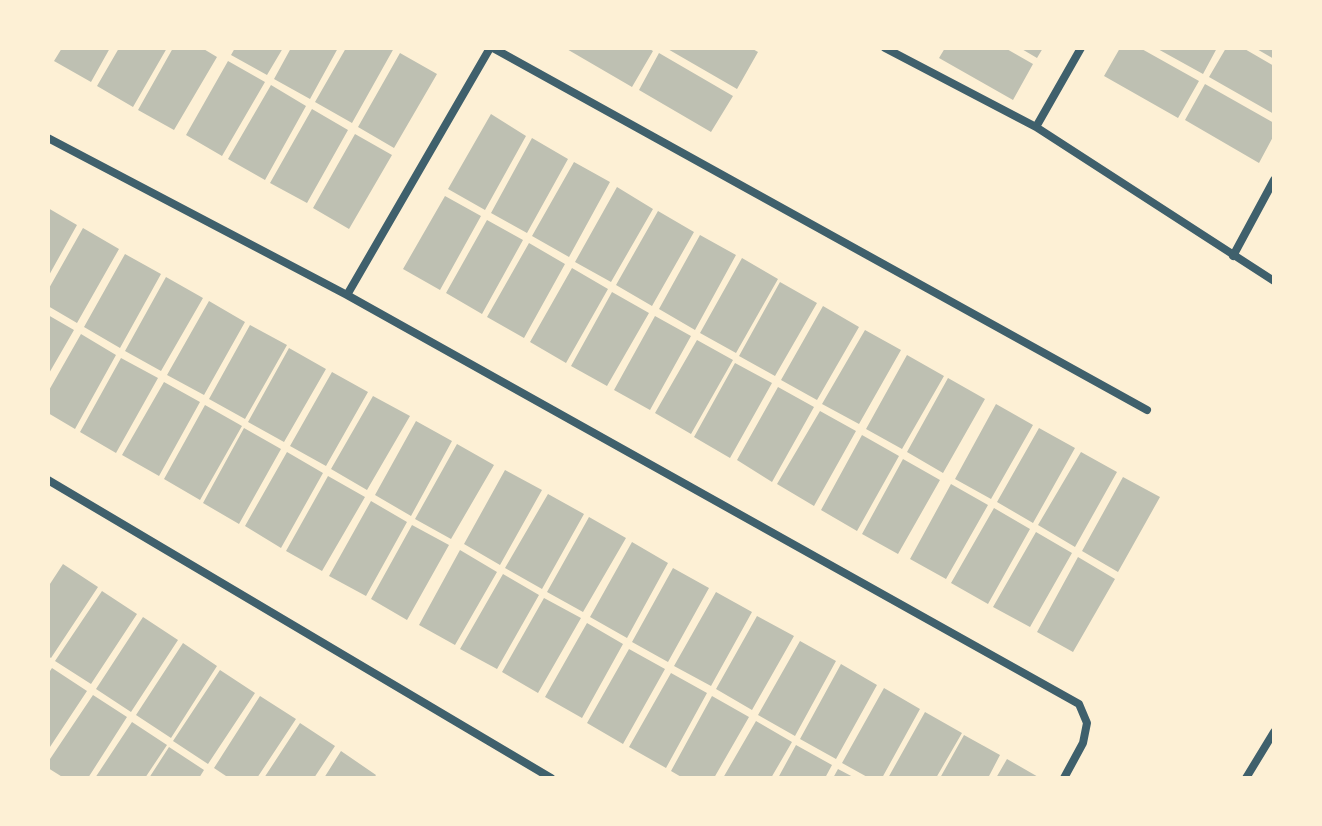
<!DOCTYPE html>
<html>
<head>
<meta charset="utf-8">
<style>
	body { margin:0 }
	#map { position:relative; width:1322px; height:826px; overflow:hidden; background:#fdf0d5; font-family:Rubik,sans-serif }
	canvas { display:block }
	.frame { position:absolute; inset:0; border:50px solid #fdf0d5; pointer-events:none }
</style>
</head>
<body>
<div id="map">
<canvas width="1322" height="826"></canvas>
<div class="frame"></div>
</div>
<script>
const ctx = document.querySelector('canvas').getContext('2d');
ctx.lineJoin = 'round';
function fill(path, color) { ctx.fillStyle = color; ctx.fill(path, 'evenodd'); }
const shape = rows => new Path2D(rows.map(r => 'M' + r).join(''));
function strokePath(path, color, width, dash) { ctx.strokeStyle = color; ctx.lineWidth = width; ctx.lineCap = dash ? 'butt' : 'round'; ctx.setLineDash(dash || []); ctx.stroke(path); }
fill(shape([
	[62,48,110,48,91,82,54,61],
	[119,48,167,48,133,107,97,86],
	[173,48,202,48,217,57,174,130,138,110],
	[235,48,283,48,267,75,231,55],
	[291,48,338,48,310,99,274,79],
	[346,48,394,48,352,123,315,102],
	[565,48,648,48,653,51,632,87],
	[666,48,751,48,758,52,737,89],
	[945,48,1005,48,1033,64,1013,100,939,58],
	[1020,48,1043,48,1037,58],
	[1120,48,1140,48,1199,81,1178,118,1104,76],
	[1156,48,1217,48,1203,74],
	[1226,48,1243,48,1274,66,1274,114,1209,77],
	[1255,48,1274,48,1274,59],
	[400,53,437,74,394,148,358,127],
	[659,53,733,96,711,132,639,90],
	[228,61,265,82,222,156,186,135],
	[1205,84,1274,123,1274,135,1259,163,1185,120],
	[271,85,306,106,265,180,228,159],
	[312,109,348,130,307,203,270,183],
	[491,114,526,136,485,210,448,189],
	[355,134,392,155,349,229,313,208],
	[532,138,568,159,527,233,491,213],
	[574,162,610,182,569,257,532,236],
	[617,187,653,209,611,282,575,262],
	[445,196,481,216,440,290,403,269],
	[48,208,77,225,48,277],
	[658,211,694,232,652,306,616,285],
	[487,220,523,240,482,314,446,293],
	[83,228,119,249,77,323,48,306,48,290],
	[700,235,736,255,695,330,659,309],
	[529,243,565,264,524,338,487,317],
	[125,254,161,274,120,348,84,327],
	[742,258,778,279,736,353,700,333],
	[572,268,608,289,566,363,530,342],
	[166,277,203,298,161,371,125,351],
	[780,282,817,303,775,376,739,356],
	[612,292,649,313,607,386,571,366],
	[209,301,245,322,204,395,167,375],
	[823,306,859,327,817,400,781,380],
	[48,315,74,330,48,375],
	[655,316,691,336,650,410,614,390],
	[250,325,287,345,245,419,209,399],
	[865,330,901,350,859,424,822,404],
	[81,334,116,355,75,429,48,413,48,392],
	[697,340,733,360,691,434,655,413],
	[289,348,326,369,284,442,248,422],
	[907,355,944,376,902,449,866,429],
	[121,358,158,378,116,453,80,432],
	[735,363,772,383,730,458,694,437],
	[332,372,368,392,326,466,290,446],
	[948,378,985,399,943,473,907,452],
	[164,382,200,402,159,476,122,455],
	[778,387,814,407,772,482,737,460],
	[373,396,410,416,367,490,331,469],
	[996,404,1033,425,991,499,955,479],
	[205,405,242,426,200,500,164,479],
	[820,411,856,431,814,506,777,484],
	[416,421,452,441,411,516,375,495],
	[244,428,281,449,239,524,203,503],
	[1039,428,1075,448,1033,523,997,502],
	[862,435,899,456,857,531,821,510],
	[457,444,494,465,451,539,415,519],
	[287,452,323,473,281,548,245,526],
	[1081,452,1117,472,1075,547,1038,525],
	[903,459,940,480,898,554,862,534],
	[505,470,542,490,500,565,464,544],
	[328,476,365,497,322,571,286,551],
	[1123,477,1160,497,1118,572,1082,551],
	[951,484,988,505,946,579,910,559],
	[548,494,584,514,542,589,505,568],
	[371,501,407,522,366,596,329,576],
	[994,508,1030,529,988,604,951,583],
	[589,517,626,538,583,612,547,592],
	[412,525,449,545,407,620,371,599],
	[1036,532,1072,553,1030,627,993,607],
	[632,542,668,563,627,638,590,617],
	[460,550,497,572,455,645,419,625],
	[1078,557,1115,579,1073,652,1037,632],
	[63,564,98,587,51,658,48,656,48,587],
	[673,568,709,588,668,662,632,642],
	[503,574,539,595,497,669,460,649],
	[102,591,137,614,91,684,55,661],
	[716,592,752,612,711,686,674,666],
	[544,598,581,618,538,693,502,672],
	[757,616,794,636,752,710,716,689],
	[143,617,178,640,131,712,96,689],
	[587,623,623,644,582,718,545,697],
	[800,641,836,661,795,736,758,715],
	[183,643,217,666,171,738,136,715],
	[629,649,665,669,623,744,587,723],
	[841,664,877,685,836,759,800,739],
	[52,668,87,691,48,750,48,674],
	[220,670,255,693,208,764,173,741],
	[671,673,707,693,666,768,629,747],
	[884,688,920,709,882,778,869,778,842,763],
	[93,695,127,717,88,778,64,778,48,768,48,762],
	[260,696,296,719,257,778,229,778,214,768],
	[712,696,749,717,714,778,683,778,671,771],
	[925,712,962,733,936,778,888,778],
	[756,721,792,742,771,778,723,778],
	[132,722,167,745,145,778,95,778],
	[300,723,335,746,314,778,264,778],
	[964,735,1000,755,988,778,940,778],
	[796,745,832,765,825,778,778,778],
	[169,747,204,770,199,778,149,778],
	[341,751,376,775,374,778,324,778],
	[1007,759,1040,778,996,778],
	[838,769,855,778,833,778]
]), '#bec0b2');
strokePath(shape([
	[493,48,1147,410],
	[885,48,1036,127,1274,281],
	[1036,127,1081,48],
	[48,138,347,295,1079,704,1087,723,1083,743,1064,778],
	[1233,256,1274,180],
	[347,295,490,48],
	[48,480,551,778],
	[1246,778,1274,732]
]), '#3f606c', 8);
</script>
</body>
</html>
